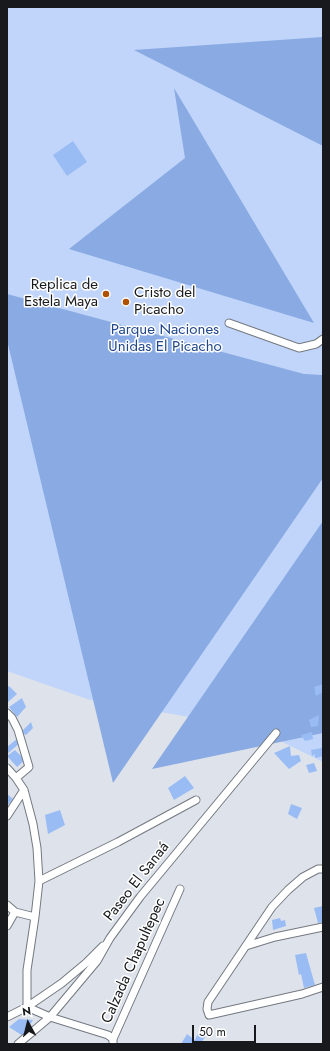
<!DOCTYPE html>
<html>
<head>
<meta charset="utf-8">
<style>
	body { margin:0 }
	#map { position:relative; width:330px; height:1051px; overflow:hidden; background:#dee3eb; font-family:Jost,sans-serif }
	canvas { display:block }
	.frame { position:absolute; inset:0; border:8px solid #17191c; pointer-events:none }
	.north { position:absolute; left:8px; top:1003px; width:40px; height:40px; -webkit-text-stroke:3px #fff; paint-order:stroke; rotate:353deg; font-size:11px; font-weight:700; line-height:16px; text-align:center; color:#17191c }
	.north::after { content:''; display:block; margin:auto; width:14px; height:18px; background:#17191c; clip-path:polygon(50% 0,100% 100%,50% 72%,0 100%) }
	.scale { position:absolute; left:192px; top:1025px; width:64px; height:18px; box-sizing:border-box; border:2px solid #17191c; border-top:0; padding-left:5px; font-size:12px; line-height:14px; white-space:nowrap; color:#17191c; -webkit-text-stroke:3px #fff; paint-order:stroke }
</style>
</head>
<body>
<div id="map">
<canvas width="330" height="1051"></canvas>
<div class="frame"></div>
<div class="north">N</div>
<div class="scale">50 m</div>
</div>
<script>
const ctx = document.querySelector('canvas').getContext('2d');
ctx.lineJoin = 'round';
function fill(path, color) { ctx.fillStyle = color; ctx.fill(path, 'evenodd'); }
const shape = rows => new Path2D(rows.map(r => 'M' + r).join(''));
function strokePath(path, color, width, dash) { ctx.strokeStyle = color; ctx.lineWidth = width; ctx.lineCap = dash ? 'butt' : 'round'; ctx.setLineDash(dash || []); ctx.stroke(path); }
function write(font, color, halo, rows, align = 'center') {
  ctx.font = font + ' Jost,sans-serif'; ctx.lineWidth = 3; ctx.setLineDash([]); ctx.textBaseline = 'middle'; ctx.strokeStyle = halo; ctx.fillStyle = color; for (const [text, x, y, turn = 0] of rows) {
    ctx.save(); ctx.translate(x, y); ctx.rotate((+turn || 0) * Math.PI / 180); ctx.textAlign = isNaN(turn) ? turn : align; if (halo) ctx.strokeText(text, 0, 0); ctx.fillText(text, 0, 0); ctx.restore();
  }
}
fill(shape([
	[7,7,323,7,323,762,254,728,90,700,7,671]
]), '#c0d5f9');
fill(shape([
	[323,37,323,146,134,50],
	[174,88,314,323,69,249,185,158],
	[7,294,304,374,323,375,323,478,113,783,7,340],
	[323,521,323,733,152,769]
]), '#89aae2');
fill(shape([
	[73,141,87,162,67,176,53,155],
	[323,684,323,692,316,696,314,687],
	[9,686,17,694,7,703,7,688],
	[22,698,26,707,17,717,9,707],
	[319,715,318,726,311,727,309,720],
	[31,722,33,728,26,735,21,732],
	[312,732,313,739,305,741,301,735],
	[18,738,20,743,7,754,7,747],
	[290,746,291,756,299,755,301,761,289,769,274,753],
	[322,748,323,756,315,758,315,754,312,756,311,750],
	[15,750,25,760,17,767,7,756],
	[314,763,317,771,309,773,306,765],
	[185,776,194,788,174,800,168,788],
	[7,794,13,799,8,805,7,804],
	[291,804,302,808,297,819,288,814],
	[60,810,65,825,48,834,45,815],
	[323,906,323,922,318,923,314,908],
	[280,918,281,921,285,920,286,926,273,930,272,920],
	[306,953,315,985,304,988,301,974,299,975,295,955],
	[19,1019,33,1020,23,1036,9,1027],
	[198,1033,206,1036,200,1044,181,1044,187,1034,195,1040]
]), '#9abcf4');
const minor = shape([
	[229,323,299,348,316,344,323,339],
	[7,713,12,718,18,730,29,767,16,778],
	[7,768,16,778,24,790,33,824,37,848,39,881,35,917,27,970,27,1007],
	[7,816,24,790],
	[323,869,318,869,303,877,288,890,272,907,208,1002,207,1009,209,1015,302,994,323,987],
	[39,881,118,842,196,800],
	[7,905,15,912,35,917],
	[7,926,15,912],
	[246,946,275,937,323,927],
	[27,1007,50,1017,108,1035,113,1039],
	[7,1017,27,1007,62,983,86,963,103,946],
	[18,1044,50,1017,97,961,110,938,140,897,276,733],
	[113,1044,113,1039,180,889]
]);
strokePath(minor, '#747980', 9);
strokePath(minor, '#fff', 7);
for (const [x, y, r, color] of [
	[106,294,4,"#ae5000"],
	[126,302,4,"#ae5000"]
]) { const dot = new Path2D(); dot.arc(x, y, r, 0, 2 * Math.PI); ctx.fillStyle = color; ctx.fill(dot); strokePath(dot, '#fff', 1.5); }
write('15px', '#17191c', '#fff', [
	["Replica de",98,285],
	["Estela Maya",98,302],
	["Cristo del",134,293,"left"],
	["Picacho",134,310,"left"]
], 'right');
write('15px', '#20488a', '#fff', [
	["Parque Naciones",165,330],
	["Unidas El Picacho",165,347]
]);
write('15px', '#17191c', '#fff', [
	["Paseo El Sanaá",137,882,-52],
	["Calzada Chapultepec",134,961,-66]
]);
</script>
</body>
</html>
